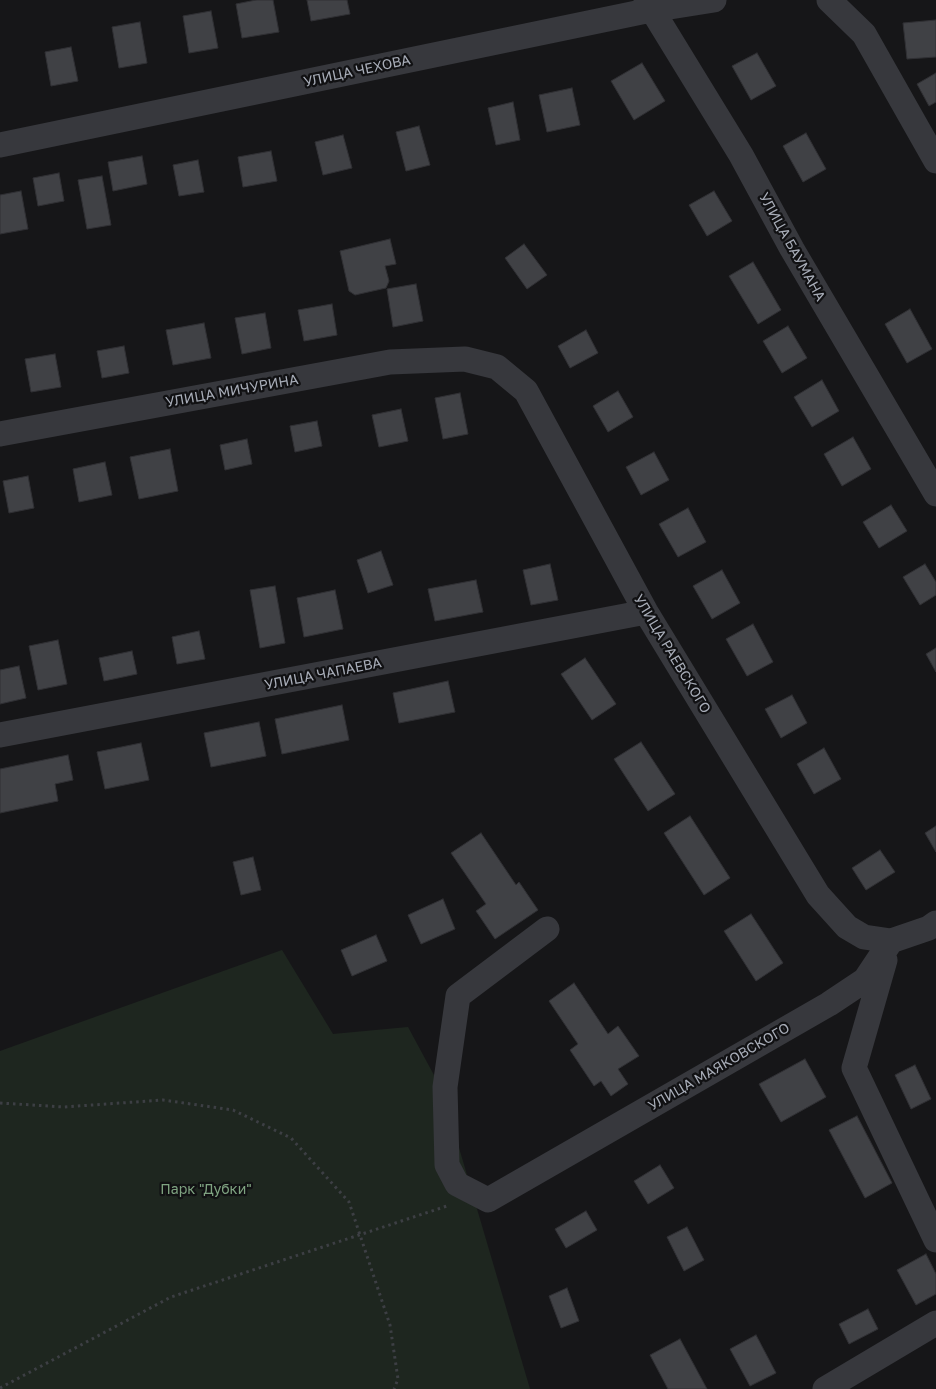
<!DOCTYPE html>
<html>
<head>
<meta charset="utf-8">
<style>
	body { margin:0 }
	canvas { display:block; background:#161618 }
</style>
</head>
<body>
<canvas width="936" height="1389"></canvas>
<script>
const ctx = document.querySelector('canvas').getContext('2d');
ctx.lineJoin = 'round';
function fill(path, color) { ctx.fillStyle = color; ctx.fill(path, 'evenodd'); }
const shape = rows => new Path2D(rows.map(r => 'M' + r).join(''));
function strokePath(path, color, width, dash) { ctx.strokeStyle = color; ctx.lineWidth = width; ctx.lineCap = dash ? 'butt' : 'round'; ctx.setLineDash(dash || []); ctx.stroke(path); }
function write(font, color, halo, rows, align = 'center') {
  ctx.font = font + ' "Golos Text",sans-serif'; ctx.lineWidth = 4.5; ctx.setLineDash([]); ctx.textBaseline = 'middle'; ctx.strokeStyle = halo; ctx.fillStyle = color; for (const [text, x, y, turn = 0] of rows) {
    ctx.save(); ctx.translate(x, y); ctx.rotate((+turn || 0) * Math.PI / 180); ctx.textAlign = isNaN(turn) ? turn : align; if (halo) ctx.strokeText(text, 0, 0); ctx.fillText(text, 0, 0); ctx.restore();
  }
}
fill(shape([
	[282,950,333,1034,408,1027,442,1090,530,1389,0,1389,0,1051]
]), '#1e261f');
const building = shape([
	[256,0,273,0,279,32,242,38,236,4,256,0],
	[307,0,347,0,350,14,311,21,307,0],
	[211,11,218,48,189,53,183,16,211,11],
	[936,20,936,57,907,59,903,23,936,20],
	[140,22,147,63,119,68,112,27,140,22],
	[71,47,78,81,51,86,45,52,71,47],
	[757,53,776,86,751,100,732,66,757,53],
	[642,63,665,101,634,120,611,81,642,63],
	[936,73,936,102,929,106,917,84,936,73],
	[572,88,580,125,547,132,539,95,572,88],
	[513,102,520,140,496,145,488,108,513,102],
	[419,126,430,165,406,171,396,132,419,126],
	[806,133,826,169,803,182,783,146,806,133],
	[343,135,352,168,323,175,315,142,343,135],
	[271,151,277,181,243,187,238,157,271,151],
	[142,156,147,184,113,191,108,162,142,156],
	[198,160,204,192,179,196,173,165,198,160],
	[59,173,64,201,38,206,33,178,59,173],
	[102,176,111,225,87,229,78,180,102,176],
	[21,191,28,229,0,234,0,195,21,191],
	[714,191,732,221,707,236,689,205,714,191],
	[390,239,396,264,385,266,389,281,386,288,355,295,349,291,340,251,390,239],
	[524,244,547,275,527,289,505,258,524,244],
	[753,262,781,310,758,324,729,276,753,262],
	[416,284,423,321,393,327,387,289,416,284],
	[332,304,337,335,304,341,298,310,332,304],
	[910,309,932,349,907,363,885,324,910,309],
	[265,313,271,348,242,354,235,318,265,313],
	[204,323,211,358,173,365,166,330,204,323],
	[788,326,807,358,782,373,763,341,788,326],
	[586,330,598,353,570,368,558,346,586,330],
	[124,346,129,373,102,378,97,351,124,346],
	[55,354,61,387,31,392,25,359,55,354],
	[822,380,839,411,812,427,794,397,822,380],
	[618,391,633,417,608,432,593,406,618,391],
	[460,393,468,434,443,439,435,398,460,393],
	[401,409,408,441,379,447,372,415,401,409],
	[317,421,322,446,295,452,290,426,317,421],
	[853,437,871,469,842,486,824,454,853,437],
	[247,439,252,464,225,470,220,445,247,439],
	[170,449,178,491,139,499,130,457,170,449],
	[654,452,669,480,641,495,626,467,654,452],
	[105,462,112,495,79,502,73,469,105,462],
	[28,476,34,508,9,513,3,481,28,476],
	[891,505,907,531,879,548,863,522,891,505],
	[688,508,706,542,678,557,659,524,688,508],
	[381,551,393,585,368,593,357,560,381,551],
	[550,564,558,600,531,605,523,570,550,564],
	[925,564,936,582,936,595,920,605,903,577,925,564],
	[722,570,740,603,712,619,693,586,722,570],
	[476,580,483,612,435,621,428,589,476,580],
	[275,586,285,643,260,648,250,590,275,586],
	[335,590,343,629,304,637,297,598,335,590],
	[753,624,773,662,747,676,726,639,753,624],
	[199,631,205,659,177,664,172,637,199,631],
	[58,640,67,684,38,690,29,646,58,640],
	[936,648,936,672,926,654,936,648],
	[132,651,137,674,104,681,99,658,132,651],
	[585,658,616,704,592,720,561,674,585,658],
	[19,666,26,698,0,704,0,670,19,666],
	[448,681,455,712,399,723,393,693,448,681],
	[792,695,807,723,781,738,765,709,792,695],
	[342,705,349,740,282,754,275,719,342,705],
	[259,722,266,756,211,767,204,733,259,722],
	[641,742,675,794,648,811,614,759,641,742],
	[141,743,149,780,105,789,97,752,141,743],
	[824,748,841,779,814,794,797,764,824,748],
	[68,755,73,780,55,784,58,801,0,813,0,769,68,755],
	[690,816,730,878,704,895,664,833,690,816],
	[936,826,936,852,925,833,936,826],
	[481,833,516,885,519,882,538,910,495,939,476,911,486,904,451,853,481,833],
	[880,850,895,872,866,890,852,868,880,850],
	[253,857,261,890,241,895,233,862,253,857],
	[443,899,455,929,421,944,408,915,443,899],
	[751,914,783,963,756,981,724,931,751,914],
	[376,935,387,961,352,976,341,950,376,935],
	[574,983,608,1034,618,1026,639,1056,618,1069,628,1084,611,1096,601,1081,594,1086,570,1050,578,1044,549,1001,574,983],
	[805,1059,826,1097,781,1122,759,1084,805,1059],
	[915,1065,931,1099,911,1109,895,1075,915,1065],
	[857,1116,892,1183,865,1198,829,1130,857,1116],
	[660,1165,674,1188,648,1204,634,1181,660,1165],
	[586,1211,597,1230,566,1248,555,1229,586,1211],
	[687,1227,704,1260,684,1271,667,1237,687,1227],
	[926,1254,936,1274,936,1294,916,1305,897,1270,926,1254],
	[567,1288,579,1321,561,1328,549,1296,567,1288],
	[868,1309,878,1329,849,1344,839,1324,868,1309],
	[756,1335,776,1373,750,1386,730,1349,756,1335],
	[680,1339,707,1389,668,1389,650,1355,680,1339]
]);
fill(building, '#404145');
strokePath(building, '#303034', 1);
strokePath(shape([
	[0,1103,64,1107,163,1100,233,1110,291,1138,349,1202,390,1325,398,1379,394,1389],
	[0,1388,171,1297,447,1206]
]), '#3d3f44', 3, [2.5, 4]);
strokePath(shape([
	[646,0,741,155,792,249,936,494],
	[829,0,864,34,936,161],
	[0,145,651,10,714,0],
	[0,434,390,362,465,359,497,367,526,391,646,612,818,895,847,927,864,937,891,941],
	[0,735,646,612],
	[547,929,458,996,445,1087,447,1165,457,1184,488,1200,829,1004,865,980,891,941,929,928,936,923],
	[885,960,854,1068,936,1240],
	[825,1389,936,1323]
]), '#37383d', 25);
write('14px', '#a8adb8', '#111113', [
	["УЛИЦА ЧЕХОВА",357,71,-12],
	["УЛИЦА БАУМАНА",792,247,61],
	["УЛИЦА МИЧУРИНА",232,391,-10],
	["УЛИЦА РАЕВСКОГО",672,654,59],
	["УЛИЦА ЧАПАЕВА",323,674,-11],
	["УЛИЦА МАЯКОВСКОГО",719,1067,-30]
]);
write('14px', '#7fa381', '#111113', [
	["Парк \"Дубки\"",206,1190]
]);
</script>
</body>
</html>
